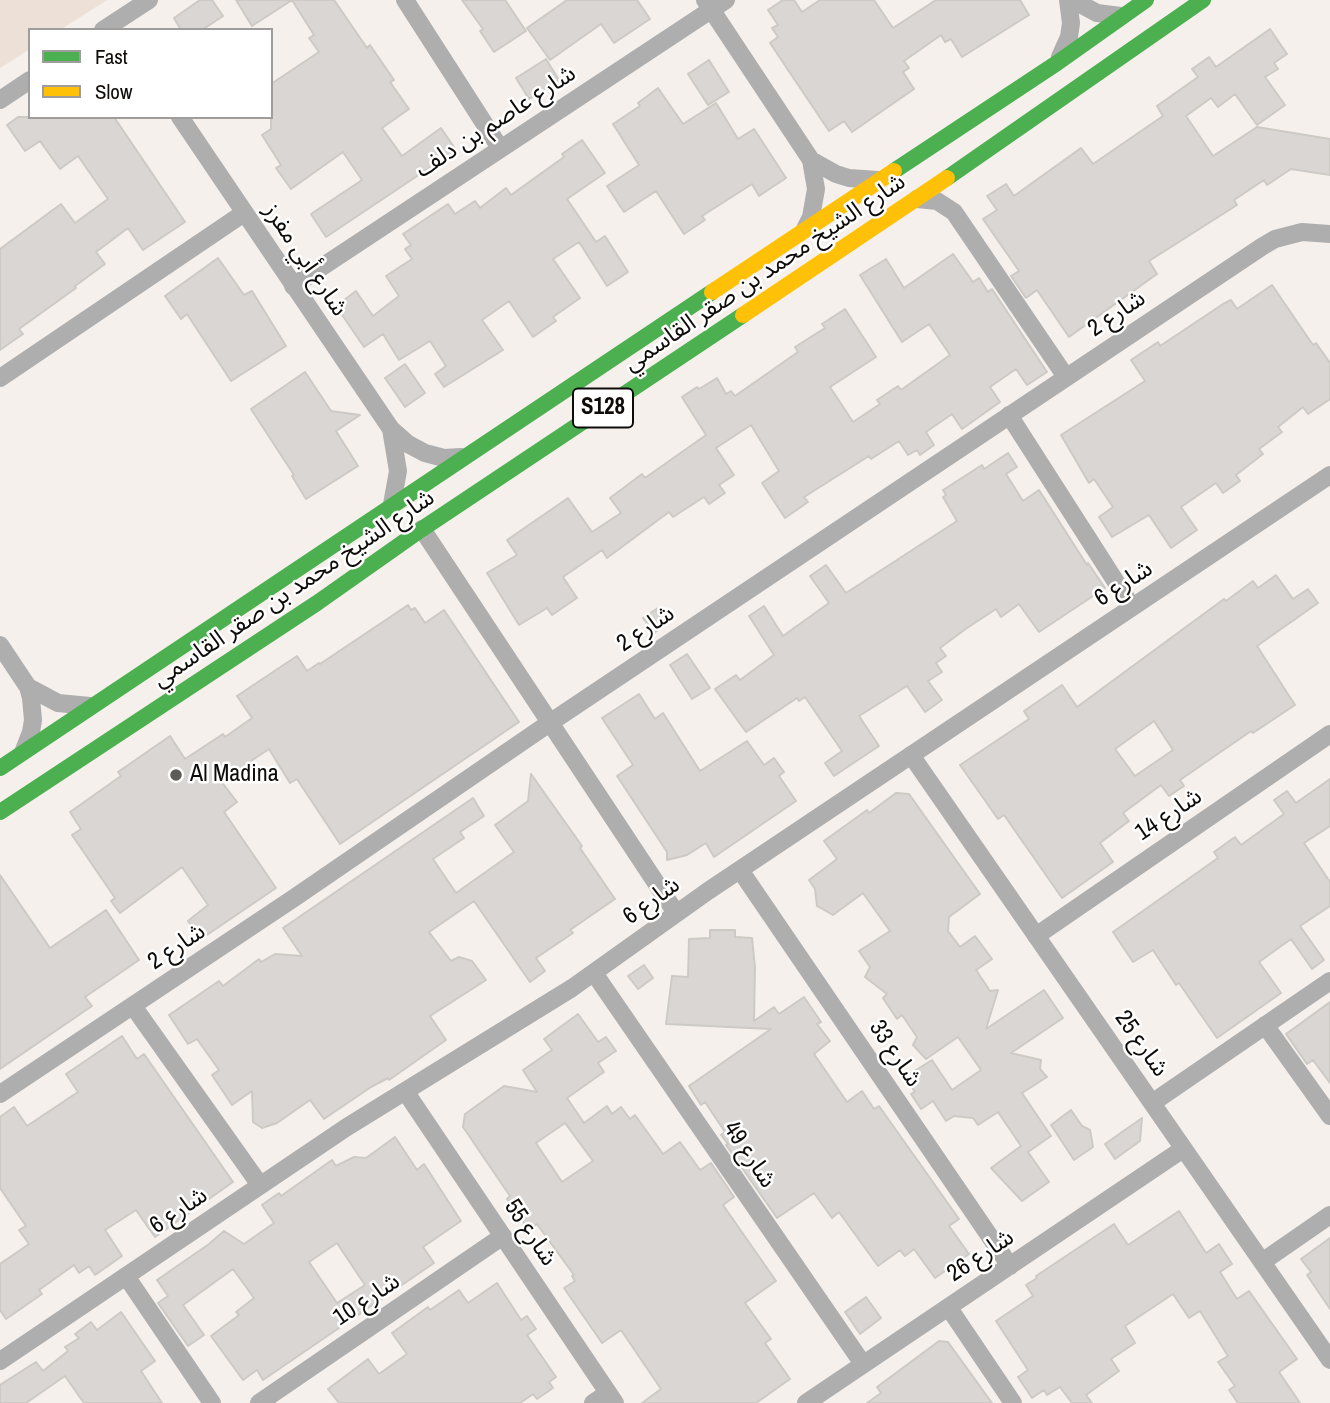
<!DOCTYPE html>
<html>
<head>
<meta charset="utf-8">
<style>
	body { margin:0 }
	#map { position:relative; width:1330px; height:1403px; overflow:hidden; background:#f5f0eb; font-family:"Archivo Narrow",sans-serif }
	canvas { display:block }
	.legend { position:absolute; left:28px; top:28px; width:245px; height:91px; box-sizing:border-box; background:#fff; border:2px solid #9f9d9c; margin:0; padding:9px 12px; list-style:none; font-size:21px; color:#0e0b08 }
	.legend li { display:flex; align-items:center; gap:14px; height:35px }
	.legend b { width:35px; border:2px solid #9f9d9c }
</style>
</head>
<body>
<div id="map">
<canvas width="1330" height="1403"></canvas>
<ul class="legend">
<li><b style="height:9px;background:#4caf50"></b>Fast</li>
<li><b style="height:9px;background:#ffc107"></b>Slow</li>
</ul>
</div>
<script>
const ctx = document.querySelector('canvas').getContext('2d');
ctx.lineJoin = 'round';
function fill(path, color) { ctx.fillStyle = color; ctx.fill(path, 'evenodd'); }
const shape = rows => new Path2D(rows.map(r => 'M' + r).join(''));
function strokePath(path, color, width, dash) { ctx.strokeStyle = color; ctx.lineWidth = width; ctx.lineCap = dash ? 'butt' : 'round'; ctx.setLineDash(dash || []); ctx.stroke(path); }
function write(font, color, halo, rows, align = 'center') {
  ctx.font = font + ' "Archivo Narrow","Noto Sans Arabic",sans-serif'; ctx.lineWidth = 5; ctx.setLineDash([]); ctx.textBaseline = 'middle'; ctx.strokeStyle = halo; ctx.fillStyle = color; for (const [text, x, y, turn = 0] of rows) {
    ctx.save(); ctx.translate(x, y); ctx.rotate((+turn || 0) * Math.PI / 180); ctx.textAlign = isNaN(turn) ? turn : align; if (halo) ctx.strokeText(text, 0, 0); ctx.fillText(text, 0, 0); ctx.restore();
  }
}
fill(shape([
	[0,0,107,0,60,30,30,30,30,49,0,68]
]), '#ece0d7');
const building = shape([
	[200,0,212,0,223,16,202,30,181,30,174,18,200,0],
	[236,0,334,0,367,48,370,45,394,80,390,82,409,109,382,128,402,156,441,128,456,150,326,237,311,214,362,180,343,152,291,189,276,168,281,165,262,135,271,129,271,84,319,52,309,38,314,35,292,0,252,26,236,0],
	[462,0,505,0,526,31,494,52,480,31,483,29,462,0],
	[567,0,637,0,650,19,614,43,601,24,550,60,527,28,567,0],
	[783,0,794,0,802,12,820,0,874,0,893,28,936,0,1020,0,1029,15,962,57,951,39,945,42,941,35,904,61,909,68,903,72,914,89,852,132,844,121,829,131,770,43,778,37,772,28,778,25,768,10,783,0],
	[1270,29,1287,54,1274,63,1278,69,1265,77,1285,105,1257,125,1235,94,1218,107,1211,98,1186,116,1213,156,1257,127,1330,139,1330,175,1291,169,1267,185,1264,180,1234,200,1237,205,1149,261,1157,274,1069,337,1037,290,1026,298,1011,276,1019,271,983,219,997,210,987,196,1006,184,1014,196,1081,148,1093,164,1163,116,1157,106,1198,77,1192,69,1209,57,1216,67,1270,29],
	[546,59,559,80,529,99,516,78,546,59],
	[709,60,729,92,708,105,688,74,709,60],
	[658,88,683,124,716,103,738,139,754,129,786,178,759,196,752,184,702,216,705,220,684,234,656,191,624,212,607,186,639,165,613,124,640,106,638,103,658,88],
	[18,117,114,117,185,222,143,250,128,228,96,252,105,264,75,286,76,288,19,329,23,334,0,350,0,249,61,204,75,223,108,199,78,156,60,169,40,141,25,151,7,125,18,117],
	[582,140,605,173,567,199,596,242,605,236,628,272,607,286,579,242,553,259,580,298,553,317,556,321,533,337,509,301,482,320,503,350,444,387,435,374,446,366,430,341,399,360,383,334,364,347,336,306,356,291,373,316,399,296,386,276,412,259,405,249,411,245,403,234,448,204,455,214,475,201,480,208,506,188,511,195,564,157,562,154,582,140],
	[953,254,973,282,979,278,988,292,992,289,1047,372,1027,385,1016,369,990,387,1000,402,962,429,952,414,926,432,934,445,920,455,917,450,908,455,899,441,871,459,869,456,804,497,808,502,785,518,762,483,779,471,751,425,716,448,734,475,719,485,725,493,709,504,704,497,673,517,669,512,607,558,602,550,563,577,577,598,552,615,547,608,519,625,487,573,517,555,507,540,568,498,592,532,621,513,610,498,642,474,645,478,706,435,682,397,697,387,699,389,717,378,726,394,731,391,735,396,798,352,795,347,825,328,822,324,845,309,876,357,830,387,853,422,880,404,877,400,898,386,901,390,950,355,929,324,902,342,860,275,886,259,904,288,953,254],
	[218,258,244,295,252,291,286,346,231,381,187,314,181,319,165,296,218,258],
	[1272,285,1313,345,1316,343,1330,363,1330,399,1308,414,1303,407,1278,427,1282,432,1259,449,1263,454,1236,475,1240,481,1223,493,1216,483,1181,507,1197,530,1171,548,1149,515,1112,537,1099,517,1113,507,1094,479,1089,483,1061,435,1145,381,1131,360,1158,342,1160,346,1223,304,1231,300,1237,309,1272,285],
	[405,364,425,393,405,407,385,378,405,364],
	[305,372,331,411,360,415,336,431,358,466,306,499,292,476,294,475,251,409,305,372],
	[1008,453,1017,467,1006,474,1023,501,1039,490,1087,565,1088,563,1105,588,1039,632,1019,604,1001,617,996,609,967,628,940,648,946,656,936,663,942,672,928,681,942,700,925,712,907,686,859,716,879,746,834,776,825,763,842,751,805,697,799,701,797,698,746,732,715,689,736,675,740,680,774,655,749,616,764,606,783,636,829,603,810,576,826,565,846,593,957,521,943,497,946,495,943,490,982,465,984,469,1008,453],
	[1276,575,1293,599,1308,589,1318,603,1257,646,1295,705,1253,733,1251,731,1180,780,1184,786,1169,796,1161,785,1123,813,1129,821,1100,843,1113,862,1062,898,1004,815,998,819,960,765,1029,719,1024,711,1062,685,1077,707,1224,599,1226,601,1253,581,1258,588,1276,575],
	[1154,721,1173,750,1135,776,1115,749,1154,721],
	[408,605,411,610,415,608,425,623,444,610,519,722,340,844,297,779,290,783,269,749,221,781,237,802,224,812,276,888,201,939,188,921,208,905,182,867,120,913,111,901,115,898,72,835,81,829,70,812,121,776,118,772,170,736,185,759,223,734,225,737,252,718,237,696,297,656,307,671,319,663,320,664,408,605],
	[658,608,668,623,654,633,643,618,658,608],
	[687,654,710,688,692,699,670,665,687,654],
	[639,694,655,719,663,713,700,771,747,741,764,765,774,758,784,772,779,776,796,801,714,857,706,843,687,855,667,860,667,852,617,776,633,765,602,718,639,694],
	[531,774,582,846,580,848,615,899,570,930,573,933,536,958,545,971,530,982,474,901,429,932,451,961,459,957,472,961,486,980,430,1016,446,1040,389,1080,388,1078,371,1087,324,1119,310,1100,277,1123,262,1128,253,1122,252,1091,232,1105,212,1075,219,1070,197,1039,188,1044,169,1015,219,981,223,986,259,959,261,962,275,954,302,956,283,928,473,798,484,816,460,832,464,838,433,859,456,893,514,852,495,825,528,801,531,774],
	[1330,779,1330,826,1304,843,1330,882,1330,906,1300,926,1324,960,1312,969,1291,939,1259,962,1281,993,1217,1038,1179,983,1176,985,1153,950,1133,962,1113,932,1218,858,1214,852,1235,837,1241,845,1284,814,1274,800,1287,791,1296,803,1330,779],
	[896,793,909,794,980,894,949,917,948,931,960,947,975,936,992,959,976,970,990,991,998,990,986,1029,1044,990,1063,1018,1011,1053,1041,1060,1040,1069,1047,1077,1022,1093,1051,1136,1028,1152,1049,1182,1022,1201,991,1168,1021,1146,998,1112,978,1125,973,1118,954,1116,946,1121,933,1101,921,1109,911,1094,915,1092,905,1077,932,1060,952,1090,981,1070,958,1037,926,1059,913,1045,917,1037,902,1015,897,1019,883,998,887,994,865,977,870,967,859,951,890,931,863,893,833,915,817,906,815,889,809,880,837,859,824,841,867,810,869,813,896,793],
	[0,875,50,948,106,910,139,960,85,997,92,1006,0,1069,0,875],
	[710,930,735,930,735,937,752,938,755,967,754,1021,774,1007,779,1014,804,997,821,1022,817,1024,830,1041,814,1054,847,1102,862,1091,874,1109,879,1106,959,1219,949,1226,969,1254,935,1278,914,1249,905,1256,900,1250,878,1266,839,1212,832,1218,814,1193,777,1218,726,1145,728,1144,721,1135,725,1132,705,1102,701,1105,689,1086,771,1029,666,1024,672,976,688,977,689,939,710,938,710,930],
	[644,965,653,978,638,989,628,976,644,965],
	[1330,1002,1330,1083,1313,1060,1307,1064,1286,1034,1330,1002],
	[578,1014,598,1042,606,1037,616,1051,598,1063,604,1072,567,1098,584,1123,607,1106,612,1114,621,1107,630,1119,635,1115,663,1154,680,1142,700,1170,711,1163,734,1197,723,1205,776,1281,745,1303,771,1339,765,1343,790,1379,756,1403,642,1403,661,1389,621,1330,602,1343,564,1288,575,1281,572,1276,574,1275,537,1224,529,1230,507,1199,510,1196,463,1127,465,1114,504,1086,537,1092,523,1070,552,1050,544,1039,578,1014],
	[565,1123,593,1161,562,1182,536,1143,565,1123],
	[122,1036,137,1059,144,1054,233,1182,155,1237,136,1210,105,1230,122,1256,95,1275,89,1266,79,1273,74,1265,39,1290,42,1294,6,1319,0,1310,0,1264,29,1244,19,1230,26,1226,0,1188,0,1117,14,1107,27,1126,78,1092,66,1074,122,1036],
	[1071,1110,1082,1126,1090,1130,1093,1147,1074,1160,1051,1125,1071,1110],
	[1142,1118,1140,1141,1115,1159,1105,1144,1142,1118],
	[395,1137,417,1170,424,1164,461,1221,423,1247,434,1263,263,1380,257,1370,243,1380,211,1336,239,1315,236,1312,254,1298,233,1269,183,1305,204,1335,188,1346,158,1303,168,1296,157,1280,209,1244,224,1231,244,1244,274,1223,262,1205,269,1200,279,1193,281,1196,332,1160,336,1166,354,1157,366,1158,395,1137],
	[337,1243,365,1285,337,1303,309,1262,337,1243],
	[1179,1211,1206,1253,1219,1244,1232,1264,1220,1272,1237,1299,1249,1291,1297,1359,1279,1372,1300,1403,1238,1403,1229,1390,1235,1386,1218,1362,1228,1356,1200,1311,1189,1318,1173,1294,1125,1326,1135,1343,1111,1359,1119,1371,1086,1395,1092,1403,1072,1403,1060,1387,1047,1395,1044,1390,1032,1398,1018,1377,1028,1370,996,1321,1033,1296,1026,1285,1037,1278,1036,1276,1114,1224,1128,1245,1179,1211],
	[1330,1238,1330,1309,1307,1275,1311,1272,1301,1259,1330,1238],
	[497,1283,521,1320,527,1316,536,1329,527,1335,556,1377,549,1382,553,1388,537,1399,533,1394,520,1403,339,1403,328,1389,368,1359,379,1374,407,1354,392,1333,428,1307,430,1310,459,1290,468,1303,497,1283],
	[866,1297,881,1318,860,1334,845,1312,866,1297],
	[121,1312,155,1361,141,1371,162,1403,84,1403,65,1376,26,1403,0,1403,0,1385,36,1362,43,1371,68,1351,65,1347,79,1338,75,1334,91,1322,97,1330,121,1312],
	[939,1341,948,1342,992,1403,867,1403,881,1393,877,1387,939,1341]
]);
fill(building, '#dad6d3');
strokePath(building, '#cdcac6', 2);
strokePath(shape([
	[405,0,500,148],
	[705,0,811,160,816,189,811,217,805,229],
	[1073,0,1097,13,1121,16],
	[103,30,149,0],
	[1060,57,1069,37,1071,23,1068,0],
	[0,100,30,80],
	[180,117,391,429,408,444,425,453,444,458,461,457],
	[811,160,836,174,849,178,878,180],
	[917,199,937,201,954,212,1066,377],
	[293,286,726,0],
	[0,378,244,213],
	[1009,415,1132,607],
	[391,429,398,471,392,504],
	[422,529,676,913],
	[0,645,28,687,31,698,33,720,31,732,24,750],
	[28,687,58,703,90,706],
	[911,755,1330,1360],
	[740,870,1010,1266],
	[1036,936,1330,734],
	[594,973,863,1364],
	[133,1006,260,1185],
	[1265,1025,1330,1116],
	[405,1091,615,1403],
	[0,1094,294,898,551,722,1263,246,1275,239,1302,232,1330,234],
	[1152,1103,1330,981],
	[1262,1262,1330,1215],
	[126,1276,212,1403],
	[949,1308,1013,1403],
	[0,1361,347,1127,572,988,708,891,1330,475],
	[259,1403,503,1236],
	[593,1403,608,1393],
	[806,1403,1183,1149]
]), '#aeaeaf', 18);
strokePath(shape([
	[894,171,1057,63,1146,0],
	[947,178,1203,0],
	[0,768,712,292],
	[0,812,317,603,422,529,743,315]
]), '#4caf50', 16);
strokePath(shape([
	[712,292,894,171],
	[743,315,947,178]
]), '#ffc107', 16);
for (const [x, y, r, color] of [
	[176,775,7,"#5f5b57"]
]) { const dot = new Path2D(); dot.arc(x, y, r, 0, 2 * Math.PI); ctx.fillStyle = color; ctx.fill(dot); strokePath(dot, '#fff', 2.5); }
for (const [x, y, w] of [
	[603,408,60]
]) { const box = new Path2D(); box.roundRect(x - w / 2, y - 19.5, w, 39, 5); ctx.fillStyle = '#fff'; ctx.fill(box); strokePath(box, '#0e0b08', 2); }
write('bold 23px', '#0e0b08', null, [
	["S128",603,408]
]);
write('24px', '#0e0b08', '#fff', [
	["شارع عاصم بن دلف",496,122,-33],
	["شارع أبي مفرز",305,260,56],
	["شارع الشيخ محمد بن صقر القاسمي",765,273,-34],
	["شارع 2",1117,314,-34],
	["شارع 6",1124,584,-33],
	["شارع الشيخ محمد بن صقر القاسمي",294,589,-34],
	["شارع 2",646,629,-34],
	["شارع 14",1169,815,-34],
	["شارع 6",652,901,-36],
	["شارع 2",177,947,-34],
	["شارع 25",1141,1044,55],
	["شارع 33",895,1054,56],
	["شارع 49",749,1155,56],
	["شارع 6",179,1211,-34],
	["شارع 55",530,1233,56],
	["شارع 26",981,1256,-34],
	["شارع 10",367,1300,-34]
]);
write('24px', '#0e0b08', '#fff', [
	["Al Madina",190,775]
], 'left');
</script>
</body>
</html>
